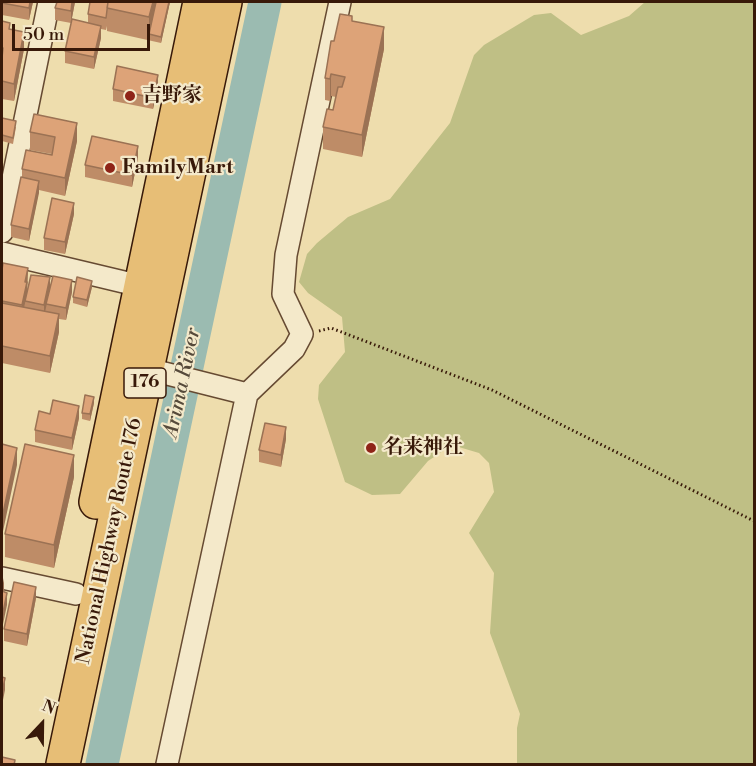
<!DOCTYPE html>
<html>
<head>
<meta charset="utf-8">
<style>
	body { margin:0 }
	#map { position:relative; width:756px; height:766px; overflow:hidden; background:#eeddad; font-family:"Libre Bodoni",serif }
	canvas { display:block }
	.frame { position:absolute; inset:0; border:3px solid #381909; pointer-events:none }
	.north { position:absolute; left:12px; top:694px; width:60px; height:60px; -webkit-text-stroke:4px #f4e9ca; paint-order:stroke; rotate:22deg; font-size:16px; font-weight:700; line-height:24px; text-align:center; color:#381909 }
	.north::after { content:''; display:block; margin:auto; width:21px; height:27px; background:#381909; clip-path:polygon(50% 0,100% 100%,50% 72%,0 100%) }
	.scale { position:absolute; left:12px; top:24px; width:138px; height:27px; box-sizing:border-box; border:3px solid #381909; border-top:0; padding-left:8px; font-size:18px; line-height:21px; white-space:nowrap; color:#381909; -webkit-text-stroke:4px #f4e9ca; paint-order:stroke }
</style>
</head>
<body>
<div id="map">
<canvas width="756" height="766"></canvas>
<div class="frame"></div>
<div class="north">N</div>
<div class="scale">50 m</div>
</div>
<script>
const ctx = document.querySelector('canvas').getContext('2d');
ctx.lineJoin = 'round';
function fill(path, color) { ctx.fillStyle = color; ctx.fill(path, 'evenodd'); }
const shape = rows => new Path2D(rows.map(r => 'M' + r).join(''));
function strokePath(path, color, width, dash) { ctx.strokeStyle = color; ctx.lineWidth = width; ctx.lineCap = dash ? 'butt' : 'round'; ctx.setLineDash(dash || []); ctx.stroke(path); }
function write(font, color, halo, rows, align = 'center') {
  ctx.font = font + ' "Libre Bodoni","Noto Serif JP",serif'; ctx.lineWidth = 4.5; ctx.setLineDash([]); ctx.textBaseline = 'middle'; ctx.strokeStyle = halo; ctx.fillStyle = color; for (const [text, x, y, turn = 0] of rows) {
    ctx.save(); ctx.translate(x, y); ctx.rotate((+turn || 0) * Math.PI / 180); ctx.textAlign = isNaN(turn) ? turn : align; if (halo) ctx.strokeText(text, 0, 0); ctx.fillText(text, 0, 0); ctx.restore();
  }
}
fill(shape([
	[645,2,754,2,754,764,517,764,517,728,520,714,490,633,494,573,469,533,494,492,489,463,479,453,452,445,428,461,400,494,372,495,345,482,318,399,319,385,345,352,342,317,308,293,299,282,307,254,317,243,348,217,390,199,450,123,474,55,484,45,534,15,551,13,581,35,629,16]
]), '#bfbf85');
strokePath(shape([
	[102,764,265,2]
]), '#9bbbb1', 33);
const street = shape([
	[2,232,49,2],
	[2,253,153,289],
	[148,369,247,394],
	[2,578,76,594],
	[167,764,247,394,294,349,302,334,283,294,286,255,340,2]
]);
const highway = shape([
	[96,502,200,2],
	[63,764,225,2]
]);
strokePath(street, '#664a32', 24);
strokePath(highway, '#381909', 36);
strokePath(shape([
	[319,331,331,328,492,390,754,521]
]), '#381909', 3, [1.5, 3]);
strokePath(street, '#f4e9ca', 21);
strokePath(highway, '#e7be76', 33);
fill(shape([
	[2,2,33,2,29,20,2,15],
	[75,2,71,23,55,20,55,8],
	[90,2,170,2,161,43,107,31,107,26,106,30,101,29,101,38,94,69,65,63,65,51,88,23,88,14],
	[2,21,10,29,24,49,14,101,2,99],
	[352,21,384,49,362,157,323,149,323,127,333,110,336,97,331,96,330,101,325,100,325,78,334,41],
	[158,87,153,109,113,101,113,89],
	[2,118,16,127,13,144,2,141],
	[30,132,77,141,65,196,39,190,29,241,11,237,11,225,22,177,22,169,52,155,52,154,30,150],
	[138,158,132,187,85,177,85,165],
	[74,214,65,254,44,250,44,238],
	[28,268,27,291,50,288,72,292,66,320,59,319,59,332,50,373,2,363,2,270],
	[92,287,87,307,73,303,73,297],
	[94,403,90,421,82,419,82,413],
	[50,414,79,418,72,450,35,442,35,430],
	[286,439,281,467,259,462,259,450],
	[74,477,54,568,5,557,5,534],
	[36,598,27,646,4,641,4,629]
]), '#be8c67');
fill(shape([
	[30,2,33,2,29,20,29,8],
	[72,2,75,2,71,23,71,11],
	[153,2,158,2,149,34,149,17],
	[169,2,170,2,161,43,161,37],
	[101,26,101,38,94,69,94,57],
	[384,27,384,49,362,157,362,135],
	[24,32,24,49,14,101,14,84],
	[331,74,331,96,330,101,330,79],
	[158,75,158,87,153,109,153,98],
	[77,123,77,141,65,196,65,178],
	[138,146,138,158,132,187,132,175],
	[39,181,39,193,29,241,29,229],
	[74,203,74,214,65,254,65,242],
	[28,268,27,294,22,317,22,305,25,282],
	[50,277,50,289,44,317,44,305],
	[72,280,72,292,66,320,66,308],
	[92,281,92,287,87,307,87,300],
	[59,314,59,332,50,373,50,356],
	[94,397,94,403,90,421,90,414],
	[79,406,79,418,72,450,72,438],
	[286,427,286,439,281,467,281,455],
	[17,448,17,465,2,536,2,518],
	[74,455,74,477,54,568,54,545],
	[4,578,4,590,2,600,2,588],
	[36,587,36,598,27,646,27,634],
	[7,593,7,605,2,629,2,617],
	[5,678,5,690,2,705,2,693]
]), '#9b7254');
const building = shape([
	[2,2,30,2,29,8,2,3,2,2],
	[57,2,72,2,71,11,55,8,57,2],
	[90,2,108,2,106,18,88,14,90,2],
	[108,2,153,2,149,17,107,8,108,2],
	[156,2,169,2,161,37,149,34,156,2],
	[340,14,352,16,352,21,384,27,362,135,323,127,327,109,333,110,338,87,342,87,345,77,331,74,330,79,325,78,331,41,334,41,340,14],
	[72,19,101,26,94,57,65,51,72,19],
	[2,21,10,23,9,29,24,32,14,84,2,81,2,58,3,48,2,48,2,21],
	[117,66,158,75,153,98,113,89,117,66],
	[34,114,77,123,65,178,22,169,26,150,52,155,55,137,30,132,34,114],
	[2,118,16,121,13,138,2,135,2,118],
	[92,136,138,146,132,175,85,165,92,136],
	[21,177,39,181,29,229,11,225,21,177],
	[52,198,74,203,65,242,44,238,52,198],
	[3,263,28,268,25,282,27,282,22,305,2,301,2,270,3,263],
	[31,275,50,277,44,305,25,301,31,275],
	[53,276,72,280,66,308,46,304,53,276],
	[77,277,92,281,87,300,73,297,77,277],
	[2,303,59,314,50,356,2,346,2,303],
	[85,395,94,397,90,414,82,413,85,395],
	[53,400,79,406,72,438,35,430,39,411,50,414,53,400],
	[265,423,286,427,281,455,259,450,265,423],
	[2,444,17,448,2,518,2,444],
	[25,444,74,455,54,545,5,534,25,444],
	[14,582,36,587,27,634,4,629,14,582],
	[2,591,7,593,2,617,2,591],
	[2,677,5,678,2,693,2,677],
	[2,757,15,760,14,765,2,765,2,757]
]);
fill(building, '#dda378');
strokePath(building, '#9b7254', 1.5);
for (const [x, y, r, color] of [
	[130,96,6,"#8f2418"],
	[110,168,6,"#8f2418"],
	[371,448,6,"#8f2418"]
]) { const dot = new Path2D(); dot.arc(x, y, r, 0, 2 * Math.PI); ctx.fillStyle = color; ctx.fill(dot); strokePath(dot, '#f4e9ca', 2); }
for (const [x, y, w] of [
	[145,383,42]
]) { const box = new Path2D(); box.roundRect(x - w / 2, y - 15, w, 30, 4.5); ctx.fillStyle = '#f4e9ca'; ctx.fill(box); strokePath(box, '#381909', 1.5); }
write('bold 18px', '#381909', null, [
	["176",145,383]
]);
write('bold 20px', '#381909', '#f4e9ca', [
	["吉野家",142,96],
	["FamilyMart",122,168],
	["名来神社",383,448]
], 'left');
write('20px', '#381909', '#f4e9ca', [
	["National Highway Route 176",110,541,-78]
]);
write('italic 21px', '#564a3b', '#f4e9ca', [
	["Arima River",183,383,-78]
]);
</script>
</body>
</html>
